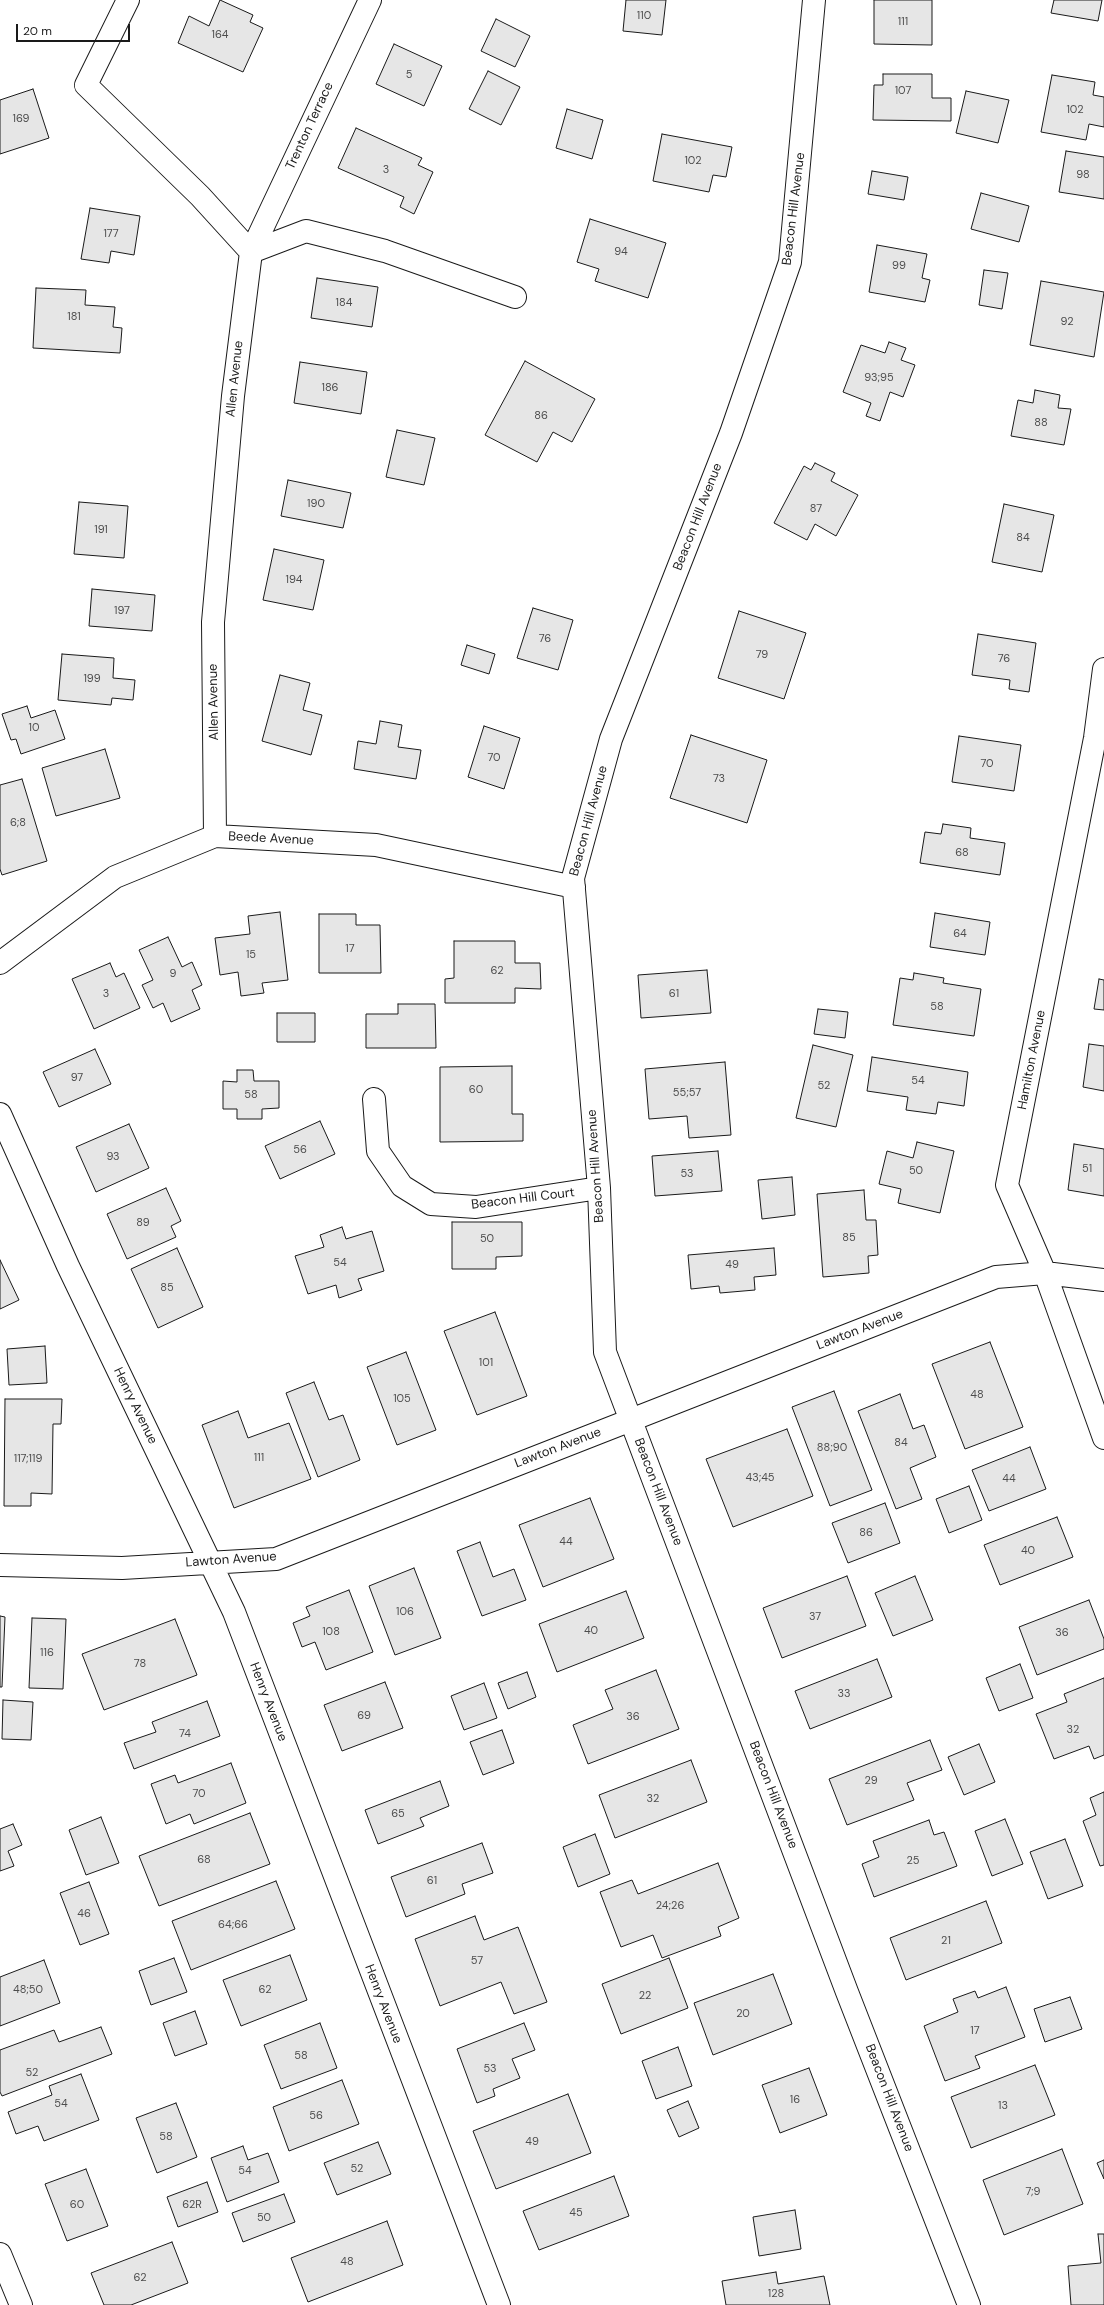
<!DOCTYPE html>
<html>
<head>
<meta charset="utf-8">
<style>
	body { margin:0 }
	#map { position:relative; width:1104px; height:2305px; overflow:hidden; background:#fff; font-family:"DM Sans",sans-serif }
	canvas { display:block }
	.scale { position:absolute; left:16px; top:24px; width:114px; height:18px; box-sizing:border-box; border:2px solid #1a1a1a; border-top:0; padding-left:5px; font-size:12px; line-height:14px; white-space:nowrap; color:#1a1a1a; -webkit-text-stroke:3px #fff; paint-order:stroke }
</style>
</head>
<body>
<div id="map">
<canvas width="1104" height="2305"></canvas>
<div class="scale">20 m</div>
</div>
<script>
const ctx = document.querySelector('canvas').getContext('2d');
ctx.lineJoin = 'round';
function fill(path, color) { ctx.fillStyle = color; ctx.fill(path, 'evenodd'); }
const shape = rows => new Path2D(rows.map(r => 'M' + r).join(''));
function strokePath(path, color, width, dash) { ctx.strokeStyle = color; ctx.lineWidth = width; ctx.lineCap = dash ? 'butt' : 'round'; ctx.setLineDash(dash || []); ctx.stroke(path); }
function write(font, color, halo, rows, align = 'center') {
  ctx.font = font + ' "DM Sans",sans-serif'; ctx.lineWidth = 3; ctx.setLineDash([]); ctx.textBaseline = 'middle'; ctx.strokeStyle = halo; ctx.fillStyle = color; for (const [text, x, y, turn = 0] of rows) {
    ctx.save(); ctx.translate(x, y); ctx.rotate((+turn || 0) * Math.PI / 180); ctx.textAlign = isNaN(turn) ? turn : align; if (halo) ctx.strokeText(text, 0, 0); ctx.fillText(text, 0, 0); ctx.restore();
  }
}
const building = shape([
	[220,0,253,15,250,22,263,28,243,72,178,43,189,16,209,26,220,0],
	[626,0,666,0,662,35,623,31,626,0],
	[874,0,932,0,932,45,874,44,874,0],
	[1054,0,1102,0,1098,21,1051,13,1054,0],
	[496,19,530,36,515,67,481,51,496,19],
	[394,44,442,66,424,106,376,84,394,44],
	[488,71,520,87,501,125,469,109,488,71],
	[883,74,932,74,932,98,951,98,951,121,873,120,874,85,883,85,883,74],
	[1052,75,1095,82,1093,95,1104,97,1104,127,1089,124,1086,140,1041,132,1052,75],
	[33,89,49,138,0,154,0,100,33,89],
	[966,91,1009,100,998,143,956,133,966,91],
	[567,109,603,120,592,159,556,148,567,109],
	[356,128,422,158,418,165,433,172,414,214,400,207,404,197,338,168,356,128],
	[662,134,732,147,726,177,713,175,709,192,653,181,662,134],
	[1066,151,1104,157,1104,199,1059,192,1066,151],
	[872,171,908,177,904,200,868,194,872,171],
	[981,193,1029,206,1019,242,971,229,981,193],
	[90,208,140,216,134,255,111,251,109,263,81,259,90,208],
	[590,219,666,243,648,298,595,281,599,269,577,262,590,219],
	[877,245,927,254,922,278,930,280,925,302,869,292,877,245],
	[984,270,1008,273,1002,309,979,305,984,270],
	[317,278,378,287,372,327,311,318,317,278],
	[1041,281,1104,292,1094,357,1030,345,1041,281],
	[36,288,86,290,85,305,115,307,113,327,122,328,120,353,33,348,36,288],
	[889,342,906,348,901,360,915,365,903,397,890,392,880,421,866,416,871,403,843,392,861,345,885,353,889,342],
	[525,361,595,399,572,442,553,432,537,462,485,435,525,361],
	[300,362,367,372,361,414,294,403,300,362],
	[1035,390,1060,395,1058,408,1071,409,1064,445,1011,436,1018,400,1033,403,1035,390],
	[397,430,435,438,424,485,386,477,397,430],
	[815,463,835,473,831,481,858,495,836,536,815,524,807,540,774,523,804,466,811,470,815,463],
	[288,480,351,493,343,528,281,516,288,480],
	[79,502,128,506,124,558,74,554,79,502],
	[1004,504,1054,515,1042,572,992,562,1004,504],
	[274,549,324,560,313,610,263,600,274,549],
	[92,589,155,595,152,631,89,626,92,589],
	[533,608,573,620,558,670,517,658,533,608],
	[739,611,806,633,784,699,718,678,739,611],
	[978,634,1036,643,1029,692,1009,689,1010,680,972,675,978,634],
	[467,645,495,654,489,674,461,665,467,645],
	[62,654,114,658,113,678,135,680,133,700,112,698,111,705,58,700,62,654],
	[280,675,310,683,303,710,322,715,311,755,262,741,280,675],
	[27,706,31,718,55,710,65,739,21,754,16,739,11,740,2,714,27,706],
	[380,721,402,725,398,747,421,750,416,779,354,769,358,741,376,744,380,721],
	[484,726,520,738,504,789,468,777,484,726],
	[691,735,767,760,747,823,670,798,691,735],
	[959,736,1021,745,1014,791,952,782,959,736],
	[105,749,120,798,56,816,42,768,105,749],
	[22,779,47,861,2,875,0,869,0,785,22,779],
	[943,824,971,828,970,838,1005,843,1000,875,920,863,925,832,941,834,943,824],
	[280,912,288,980,262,983,264,993,241,996,238,972,220,975,215,938,250,934,248,916,280,912],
	[935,913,990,922,985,955,930,947,935,913],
	[319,914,356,914,356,925,380,925,381,973,319,973,319,914],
	[168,937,182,967,192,962,202,985,192,990,200,1009,171,1022,163,1003,153,1008,142,985,153,980,139,950,168,937],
	[454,941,515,941,515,963,540,963,541,989,515,988,515,1003,445,1003,445,979,454,978,454,941],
	[110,963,116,977,124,973,140,1008,94,1029,72,979,110,963],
	[707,970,711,1013,641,1018,638,975,707,970],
	[914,973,944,978,943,983,981,989,974,1036,893,1025,900,978,913,980,914,973],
	[1099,979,1104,980,1104,1010,1094,1009,1099,979],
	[398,1004,435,1004,436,1048,366,1048,366,1014,398,1014,398,1004],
	[818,1009,848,1012,845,1038,814,1034,818,1009],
	[277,1013,315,1013,315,1042,277,1042,277,1013],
	[1089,1044,1104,1046,1104,1091,1083,1087,1089,1044],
	[813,1045,853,1055,836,1127,796,1118,813,1045],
	[95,1049,111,1084,59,1107,43,1072,95,1049],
	[872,1057,968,1072,964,1106,938,1102,936,1114,906,1110,908,1097,867,1091,872,1057],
	[725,1062,731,1135,689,1138,687,1116,649,1119,645,1069,725,1062],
	[512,1066,512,1114,523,1114,523,1141,440,1142,440,1067,512,1066],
	[237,1070,253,1070,254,1081,279,1081,279,1108,262,1109,262,1119,237,1119,237,1109,223,1109,223,1081,237,1082,237,1070],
	[320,1121,335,1154,280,1179,265,1146,320,1121],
	[129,1124,149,1168,96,1192,76,1147,129,1124],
	[917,1142,954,1151,940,1213,898,1203,901,1189,879,1184,887,1151,913,1158,917,1142],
	[1074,1144,1104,1149,1104,1196,1068,1190,1074,1144],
	[718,1151,722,1191,655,1196,652,1156,718,1151],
	[792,1177,795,1215,762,1219,758,1180,792,1177],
	[166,1188,181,1221,171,1226,176,1237,127,1259,107,1214,166,1188],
	[864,1190,866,1220,876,1220,878,1255,868,1256,869,1273,823,1277,817,1194,864,1190],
	[452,1222,522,1222,522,1256,496,1257,496,1269,452,1269,452,1222],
	[342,1227,346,1239,372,1231,384,1271,358,1279,362,1290,339,1298,336,1285,308,1294,295,1256,324,1247,320,1235,342,1227],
	[177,1248,203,1307,158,1328,131,1269,177,1248],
	[774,1248,776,1275,754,1277,755,1290,720,1293,719,1286,691,1289,688,1255,774,1248],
	[0,1260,19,1300,0,1309,0,1260],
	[495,1312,527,1396,477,1415,444,1331,495,1312],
	[990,1342,1023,1427,965,1449,932,1364,990,1342],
	[45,1346,47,1383,9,1385,7,1349,45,1346],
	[406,1352,436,1430,397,1445,367,1367,406,1352],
	[314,1382,329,1420,343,1415,360,1460,318,1477,286,1393,314,1382],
	[834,1391,872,1490,830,1506,792,1407,834,1391],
	[900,1394,913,1429,924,1425,936,1457,910,1468,922,1499,896,1509,858,1411,900,1394],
	[5,1399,62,1399,61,1424,53,1424,52,1494,31,1493,31,1506,4,1506,5,1399],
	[238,1411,248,1438,289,1423,311,1479,234,1508,202,1425,238,1411],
	[787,1429,813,1496,733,1527,706,1459,787,1429],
	[1030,1447,1046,1489,989,1511,972,1470,1030,1447],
	[969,1486,982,1520,949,1533,936,1499,969,1486],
	[590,1498,614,1559,543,1587,519,1525,590,1498],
	[885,1503,900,1543,848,1563,832,1523,885,1503],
	[1057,1517,1073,1557,1000,1585,984,1545,1057,1517],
	[480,1542,493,1577,514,1569,526,1600,482,1616,457,1551,480,1542],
	[414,1568,441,1638,395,1655,369,1586,414,1568],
	[847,1576,866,1626,782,1658,763,1608,847,1576],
	[915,1576,933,1620,893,1636,875,1593,915,1576],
	[349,1590,373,1652,326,1670,315,1642,302,1647,293,1623,310,1616,306,1607,349,1590],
	[626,1591,644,1638,557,1672,539,1624,626,1591],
	[1089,1600,1104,1639,1104,1649,1037,1675,1019,1627,1089,1600],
	[0,1616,5,1617,2,1687,0,1687,0,1616],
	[32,1618,66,1619,63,1689,29,1688,32,1618],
	[175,1619,197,1675,104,1710,82,1654,175,1619],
	[877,1659,892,1697,810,1729,795,1691,877,1659],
	[1020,1664,1033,1698,999,1711,986,1678,1020,1664],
	[656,1670,679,1729,588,1764,573,1725,613,1709,605,1690,656,1670],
	[527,1672,536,1697,508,1709,498,1683,527,1672],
	[1104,1678,1104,1755,1094,1759,1089,1746,1054,1759,1036,1714,1067,1702,1064,1694,1104,1678],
	[385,1682,403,1728,342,1751,324,1705,385,1682],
	[484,1683,497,1718,464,1730,451,1696,484,1683],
	[3,1700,33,1702,31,1740,2,1739,3,1700],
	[207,1701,220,1736,134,1769,124,1743,156,1732,152,1722,207,1701],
	[502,1730,514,1763,483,1775,470,1742,502,1730],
	[930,1740,942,1770,907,1783,914,1800,847,1825,829,1779,930,1740],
	[979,1744,995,1782,964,1795,948,1757,979,1744],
	[691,1760,707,1802,615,1838,599,1795,691,1760],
	[231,1763,246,1803,194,1824,190,1814,166,1824,151,1784,175,1775,178,1783,231,1763],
	[440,1781,449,1806,420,1818,424,1826,378,1844,365,1810,440,1781],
	[1104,1792,1104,1865,1100,1866,1083,1821,1096,1815,1090,1798,1104,1792],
	[250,1813,270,1864,159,1906,139,1856,250,1813],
	[101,1817,119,1863,86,1875,69,1830,101,1817],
	[1005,1819,1023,1864,992,1876,975,1831,1005,1819],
	[929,1820,934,1835,944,1832,957,1866,874,1897,862,1864,879,1857,873,1841,929,1820],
	[13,1824,22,1845,8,1851,14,1866,0,1871,0,1829,13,1824],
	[595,1834,610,1874,578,1887,563,1847,595,1834],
	[1065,1839,1083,1886,1048,1899,1030,1852,1065,1839],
	[482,1843,493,1873,462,1884,465,1894,406,1917,391,1877,482,1843],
	[718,1863,739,1918,718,1927,721,1936,662,1958,653,1935,621,1947,600,1892,632,1880,638,1894,718,1863],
	[276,1881,295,1929,191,1970,172,1921,276,1881],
	[89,1882,109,1934,80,1945,60,1893,89,1882],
	[986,1901,1002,1943,906,1980,890,1938,986,1901],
	[475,1916,484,1940,518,1927,547,2002,514,2014,501,1982,440,2006,415,1939,475,1916],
	[290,1955,307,2000,241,2026,223,1980,290,1955],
	[174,1958,187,1992,151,2005,139,1971,174,1958],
	[669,1958,688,2008,621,2034,602,1984,669,1958],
	[44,1960,60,2003,0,2026,0,1977,44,1960],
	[773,1974,792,2024,713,2055,694,2003,773,1974],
	[1006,1987,1025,2037,975,2056,980,2068,945,2081,924,2026,958,2012,953,1999,975,1991,978,1998,1006,1987],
	[1070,1997,1082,2029,1045,2042,1034,2009,1070,1997],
	[195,2011,207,2044,175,2056,163,2023,195,2011],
	[320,2023,337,2068,281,2089,264,2045,320,2023],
	[524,2023,535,2050,512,2059,520,2078,493,2089,495,2096,477,2103,457,2049,524,2023],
	[101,2027,112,2054,2,2096,0,2092,0,2050,54,2030,59,2042,101,2027],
	[678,2047,692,2086,656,2099,642,2061,678,2047],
	[1035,2065,1055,2115,971,2148,951,2097,1035,2065],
	[809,2068,827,2115,780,2133,762,2085,809,2068],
	[81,2074,99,2120,44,2141,38,2126,16,2134,8,2112,52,2095,49,2086,81,2074],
	[342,2080,359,2124,289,2151,273,2107,342,2080],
	[568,2094,591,2153,496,2189,473,2131,568,2094],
	[688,2101,699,2128,679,2137,667,2110,688,2101],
	[176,2103,197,2157,157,2173,136,2118,176,2103],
	[378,2142,391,2174,337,2195,324,2163,378,2142],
	[243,2146,248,2160,268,2153,279,2182,227,2202,211,2158,243,2146],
	[1062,2149,1083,2204,1004,2235,983,2180,1062,2149],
	[1104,2160,1104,2179,1097,2163,1104,2160],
	[86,2169,108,2226,67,2241,45,2184,86,2169],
	[614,2176,629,2216,539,2250,523,2211,614,2176],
	[207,2182,218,2212,178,2227,167,2197,207,2182],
	[284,2194,295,2222,243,2242,232,2213,284,2194],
	[795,2210,801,2249,759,2256,753,2217,795,2210],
	[387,2221,403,2265,308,2302,291,2258,387,2221],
	[1098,2234,1104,2234,1104,2305,1071,2305,1068,2266,1101,2263,1098,2234],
	[172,2242,188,2283,131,2305,104,2305,91,2273,172,2242],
	[776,2272,778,2284,824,2276,830,2305,726,2305,722,2281,776,2272]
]);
fill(building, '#e6e6e6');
strokePath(building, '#1a1a1a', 1);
const minor = shape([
	[128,0,86,85,200,196,251,252,233,396,213,622,215,836],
	[814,0,790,262,731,433,611,739,573,878,599,1188,605,1352,847,1992,969,2305],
	[251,252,306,231,385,251,515,297],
	[251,252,370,0],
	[1104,669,1095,738,1007,1185,1045,1273,1104,1438],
	[0,963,115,877,215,836,376,845,574,887],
	[374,1099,378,1151,402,1186,431,1204,476,1207,599,1188],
	[0,1114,68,1266,234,1612,499,2305],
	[0,1565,122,1568,276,1559,996,1277,1045,1273,1104,1280],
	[0,2254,21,2305]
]);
strokePath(minor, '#1a1a1a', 24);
strokePath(minor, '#fff', 22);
write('11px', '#4d4d4d', null, [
	["110",644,16],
	["111",903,22],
	["164",220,35],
	["5",409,75],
	["107",903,91],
	["102",1075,110],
	["169",21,119],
	["102",693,161],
	["3",386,170],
	["98",1083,175],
	["177",111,234],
	["94",621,252],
	["99",899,266],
	["184",344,303],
	["181",74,317],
	["92",1067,322],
	["93;95",879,378],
	["186",330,388],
	["86",541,416],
	["88",1041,423],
	["190",316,504],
	["87",816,509],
	["191",101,530],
	["84",1023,538],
	["194",294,580],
	["197",122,611],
	["76",545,639],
	["79",762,655],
	["76",1004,659],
	["199",92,679],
	["10",34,728],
	["70",494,758],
	["70",987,764],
	["73",719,779],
	["6;8",18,823],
	["68",962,853],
	["64",960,934],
	["17",350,949],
	["15",251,955],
	["62",497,971],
	["9",173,974],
	["3",106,994],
	["61",674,994],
	["58",937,1007],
	["97",77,1078],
	["54",918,1081],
	["52",824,1086],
	["60",476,1090],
	["55;57",687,1093],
	["58",251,1095],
	["56",300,1150],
	["93",113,1157],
	["51",1087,1169],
	["50",916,1171],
	["53",687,1174],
	["89",143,1223],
	["85",849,1238],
	["50",487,1239],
	["54",340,1263],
	["49",732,1265],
	["85",167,1288],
	["101",486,1363],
	["48",977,1395],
	["105",402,1399],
	["84",901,1443],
	["88;90",832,1448],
	["111",259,1458],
	["117;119",28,1459],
	["43;45",760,1478],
	["44",1009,1479],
	["86",866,1533],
	["44",566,1542],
	["40",1028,1551],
	["106",405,1612],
	["37",815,1617],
	["40",591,1631],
	["108",331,1632],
	["36",1062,1633],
	["116",47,1653],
	["78",140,1664],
	["33",844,1694],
	["69",364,1716],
	["36",633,1717],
	["32",1073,1730],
	["74",185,1734],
	["29",871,1781],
	["70",199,1794],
	["32",653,1799],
	["65",398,1814],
	["68",204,1860],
	["25",913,1861],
	["61",432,1881],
	["24;26",670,1906],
	["46",84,1914],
	["64;66",233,1925],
	["21",946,1941],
	["57",477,1961],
	["48;50",28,1990],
	["62",265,1990],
	["22",645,1996],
	["20",743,2014],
	["17",975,2031],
	["58",301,2056],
	["53",490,2069],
	["52",32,2073],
	["16",795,2100],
	["54",61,2104],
	["13",1003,2106],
	["56",316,2116],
	["58",166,2137],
	["49",532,2142],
	["52",357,2169],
	["54",245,2171],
	["7;9",1033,2192],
	["60",77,2205],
	["62R",192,2205],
	["45",576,2213],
	["50",264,2218],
	["48",347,2262],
	["62",140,2278],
	["128",776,2294]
]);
write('13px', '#1a1a1a', '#fff', [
	["Trenton Terrace",310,126,-65],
	["Beacon Hill Avenue",794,209,-83],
	["Allen Avenue",235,379,-84],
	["Beacon Hill Avenue",698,517,-69],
	["Allen Avenue",214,702,-91],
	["Beacon Hill Avenue",589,821,-75],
	["Beede Avenue",271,839,3],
	["Hamilton Avenue",1032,1060,-79],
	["Beacon Hill Avenue",596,1166,-94],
	["Beacon Hill Court",523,1199,-7],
	["Lawton Avenue",860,1330,-21],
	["Henry Avenue",135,1406,64],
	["Lawton Avenue",558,1448,-21],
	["Beacon Hill Avenue",658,1492,69],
	["Lawton Avenue",231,1560,-4],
	["Henry Avenue",268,1702,69],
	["Beacon Hill Avenue",773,1795,69],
	["Henry Avenue",383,2004,69],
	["Beacon Hill Avenue",889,2098,69]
]);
</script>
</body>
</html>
